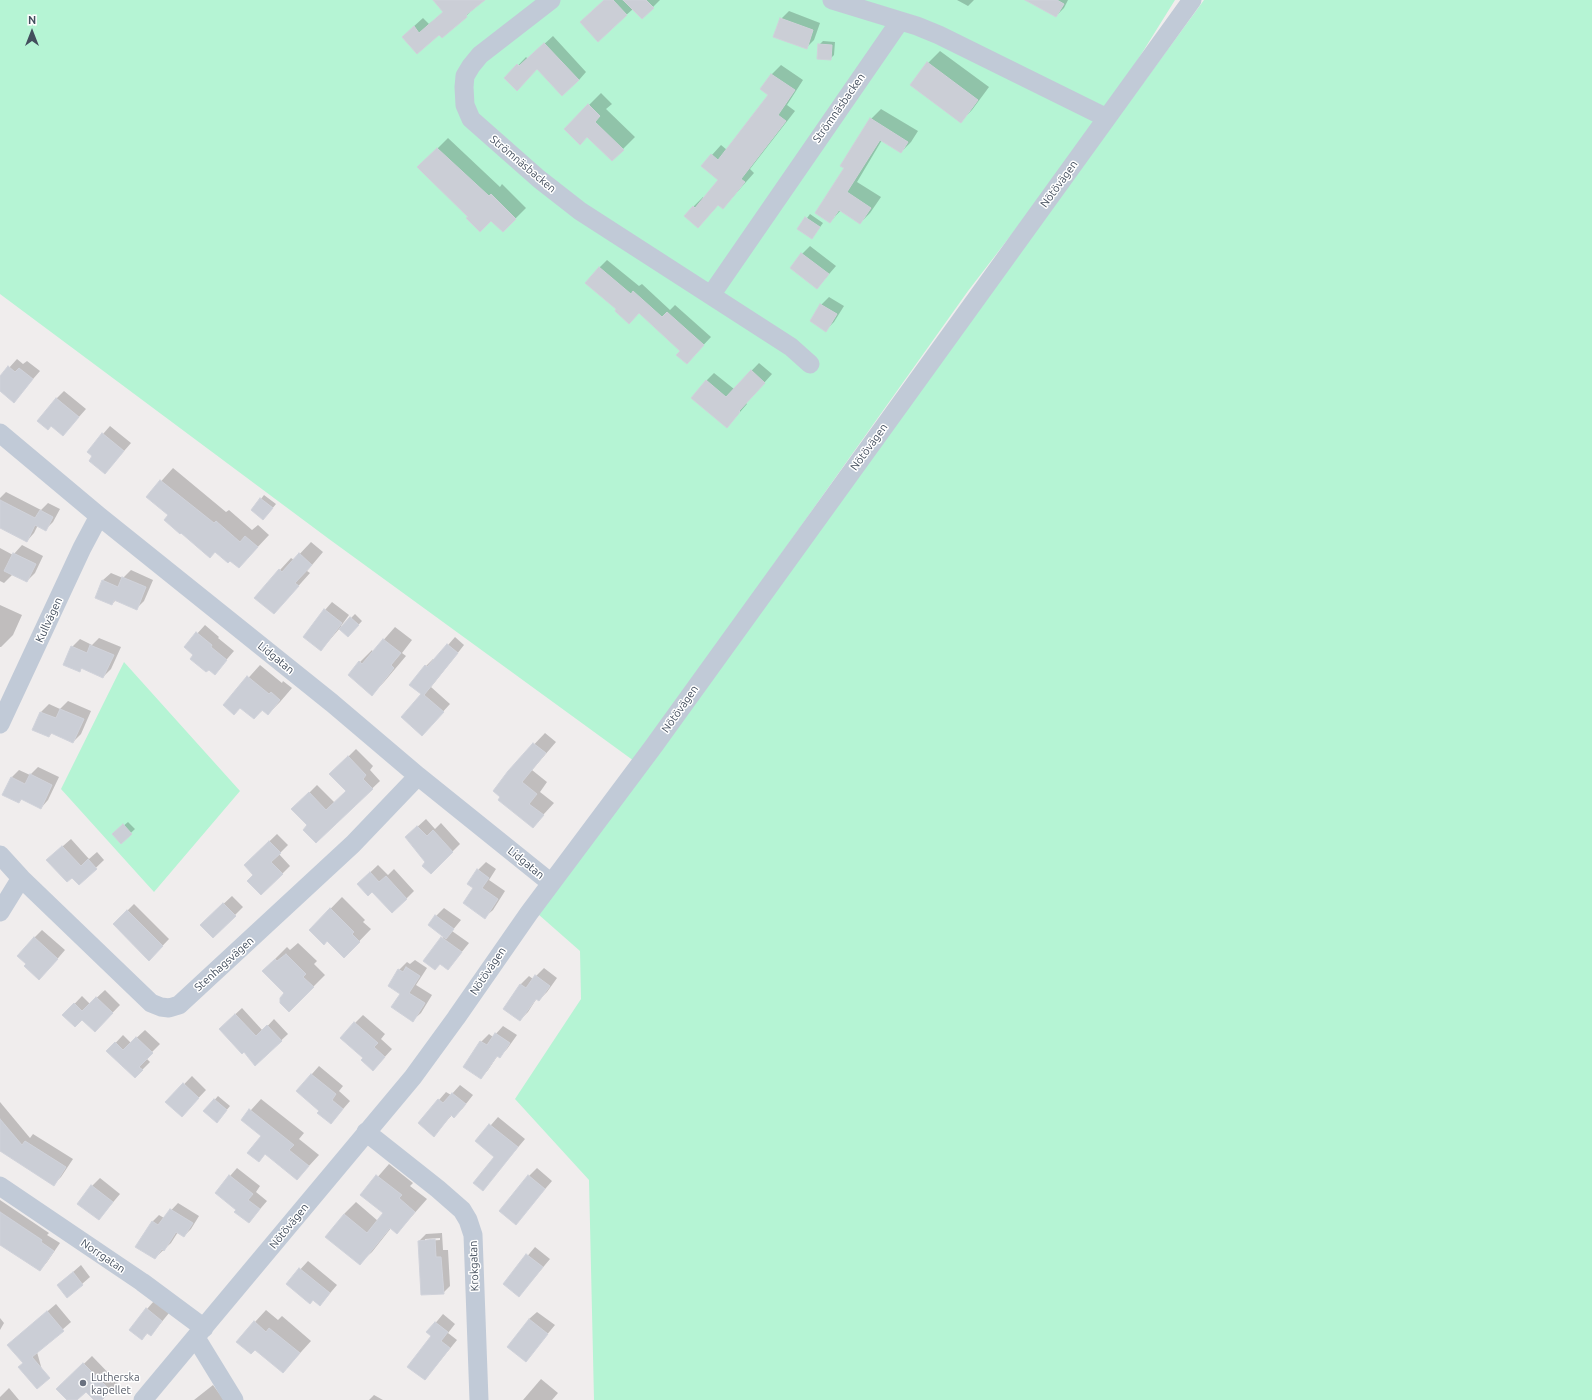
<!DOCTYPE html>
<html>
<head>
<meta charset="utf-8">
<style>
	body { margin:0 }
	#map { position:relative; width:1592px; height:1400px; overflow:hidden; background:#f0eded; font-family:Ubuntu,sans-serif }
	canvas { display:block }
	.north { position:absolute; left:12px; top:12px; width:40px; height:40px; -webkit-text-stroke:3px #fff; paint-order:stroke; rotate:0deg; font-size:11px; font-weight:700; line-height:16px; text-align:center; color:#434e5d }
	.north::after { content:''; display:block; margin:auto; width:14px; height:18px; background:#434e5d; clip-path:polygon(50% 0,100% 100%,50% 72%,0 100%) }
</style>
</head>
<body>
<div id="map">
<canvas width="1592" height="1400"></canvas>
<div class="north">N</div>
</div>
<script>
const ctx = document.querySelector('canvas').getContext('2d');
ctx.lineJoin = 'round';
function fill(path, color) { ctx.fillStyle = color; ctx.fill(path, 'evenodd'); }
const shape = rows => new Path2D(rows.map(r => 'M' + r).join(''));
function strokePath(path, color, width, dash) { ctx.strokeStyle = color; ctx.lineWidth = width; ctx.lineCap = dash ? 'butt' : 'round'; ctx.setLineDash(dash || []); ctx.stroke(path); }
function write(font, color, halo, rows, align = 'center') {
  ctx.font = font + ' Ubuntu,sans-serif'; ctx.lineWidth = 3; ctx.setLineDash([]); ctx.textBaseline = 'middle'; ctx.strokeStyle = halo; ctx.fillStyle = color; for (const [text, x, y, turn = 0] of rows) {
    ctx.save(); ctx.translate(x, y); ctx.rotate((+turn || 0) * Math.PI / 180); ctx.textAlign = isNaN(turn) ? turn : align; if (halo) ctx.strokeText(text, 0, 0); ctx.fillText(text, 0, 0); ctx.restore();
  }
}
fill(shape([
	[0,0,1175,0,1104,114,968,291,634,761,329,539,0,294],
	[1204,0,1592,0,1592,1400,594,1400,589,1180,515,1099,581,999,580,951,530,907,655,749],
	[124,662,240,791,154,892,61,789]
]), '#b5f4d4');
fill(shape([
	[434,0,483,0,466,16,439,33,417,53,412,28,423,18,429,24,444,12],
	[605,0,660,0,642,18,633,9,598,40],
	[957,0,974,0,968,6],
	[1027,0,1068,0,1064,8,1056,16],
	[789,11,820,23,814,40,806,48,781,19],
	[553,36,586,72,579,80,537,68,506,78,526,57,528,59],
	[823,41,835,42,834,55,830,59,819,45],
	[940,51,989,87,972,110,960,122,912,85,928,63],
	[781,65,803,80,787,105,795,111,750,169,754,173,723,208,719,204,707,217,693,207,703,197,704,199,719,180,702,166,721,145,727,150,770,95,762,89,772,74],
	[601,93,612,104,606,109,635,137,612,160,587,135,565,129],
	[881,109,918,131,911,142,901,152,882,140,857,182,881,197,870,213,860,223,841,210,830,222,846,168,871,119],
	[448,138,500,187,502,184,526,208,503,231,491,220,469,217,419,167],
	[810,214,823,223,812,238,799,229],
	[810,246,836,266,817,288,802,254],
	[607,260,639,286,642,284,670,310,675,305,711,337,694,355,682,350,639,312,617,309,599,268],
	[829,297,844,306,834,322,826,330,821,305],
	[17,359,23,364,27,361,40,371,14,401,0,390,0,378],
	[759,363,772,374,746,403,747,404,727,427,706,381,714,373,734,389],
	[64,391,86,409,63,435,56,399],
	[110,426,131,443,105,473,103,434],
	[173,468,226,512,229,510,252,530,258,525,269,535,239,567,147,497],
	[6,492,41,510,48,503,60,509,53,522,46,529,38,525,34,533,27,541,0,527,0,498],
	[264,495,276,504,267,515,261,499],
	[311,542,323,552,307,571,310,573,285,601,280,570,291,558,294,560],
	[22,545,43,556,35,573,27,581,13,574,4,583,0,581,0,548,13,555],
	[131,570,153,580,144,601,136,609,116,600,112,604,96,598,103,580,111,573,123,578],
	[332,602,349,615,341,626,342,627,355,614,362,621,348,636,340,628,321,650,325,610],
	[0,605,22,615,13,635,1,647,0,647],
	[205,625,219,637,218,638,234,651,215,673,185,647],
	[395,627,412,640,402,653,406,656,384,682,372,694,360,662,372,650,373,652],
	[455,637,464,645,431,687,450,704,429,727,423,694,426,666,433,659,435,660],
	[99,638,121,647,111,669,103,677,82,668,80,671,72,647,80,639,92,645],
	[260,665,282,683,283,681,292,688,280,702,268,714,263,710,254,718,241,707,224,705],
	[68,701,91,711,81,734,73,742,52,733,49,736,33,730,41,712,49,704,60,709],
	[545,733,556,742,532,770,547,782,540,792,554,803,533,826,508,772],
	[356,749,373,766,370,770,380,781,316,842,308,825,293,809,317,785,335,803,347,791,331,774],
	[38,767,59,777,48,800,41,808,22,799,19,802,11,778,19,770,30,775],
	[426,819,435,829,441,823,460,844,431,873,414,830],
	[128,822,135,829,121,842,114,834],
	[277,834,288,845,279,854,290,866,282,874,255,875,245,865],
	[71,839,89,859,97,852,104,860,79,884,55,853],
	[486,862,496,869,489,880,505,891,493,910,485,917,475,888,468,883,478,870],
	[378,865,388,875,394,869,414,891,406,899,372,890,358,884],
	[232,896,243,907,213,937,201,925],
	[342,897,365,920,363,922,371,929,344,957,327,940,310,930],
	[134,904,169,939,149,960,114,924],
	[444,908,461,920,452,931,469,943,448,969,440,963,425,961,444,936,436,916],
	[42,930,65,950,47,971,28,964,34,938],
	[298,943,317,961,314,964,325,975,289,1011,286,993,263,971,287,947,290,950],
	[415,960,427,968,416,985,432,995,421,1013,413,1020,401,993,399,970,407,962,410,964],
	[544,968,557,978,547,992,539,1000,537,998,528,1012,520,1020,504,1009,521,984,529,976,533,979],
	[105,990,120,1005,95,1031,82,1018,64,1015,82,996,90,1004],
	[242,1008,263,1031,274,1019,288,1034,255,1065,227,1022],
	[363,1015,385,1034,381,1039,392,1049,373,1070,365,1058,355,1023],
	[503,1026,517,1035,507,1049,500,1056,498,1055,488,1070,481,1078,481,1042,489,1034,493,1037],
	[145,1030,160,1044,146,1058,150,1062,135,1077,108,1051,123,1035,131,1043],
	[319,1066,343,1086,339,1091,350,1101,331,1123,320,1111,297,1091],
	[192,1076,206,1090,189,1108,167,1102],
	[460,1085,473,1095,462,1109,452,1115,434,1135,419,1123,446,1092,451,1095],
	[218,1096,230,1106,220,1118,205,1111],
	[261,1099,304,1133,299,1139,319,1155,297,1179,266,1153,259,1161,263,1136,242,1120],
	[0,1102,30,1138,33,1134,73,1159,61,1177,53,1185,0,1150],
	[498,1117,525,1139,483,1189,495,1156,477,1141],
	[389,1164,413,1183,410,1186,427,1199,397,1233,391,1228,372,1252,360,1263,344,1214,356,1202,378,1221,385,1213,362,1195],
	[237,1168,260,1186,256,1192,267,1201,249,1222,237,1209,230,1176],
	[537,1168,552,1181,516,1223,529,1176],
	[100,1178,120,1194,99,1219,92,1186],
	[0,1200,49,1233,47,1235,60,1243,47,1262,40,1270,0,1244],
	[178,1203,199,1216,191,1229,184,1236,178,1232,171,1243,155,1258,152,1222,159,1215,164,1218],
	[442,1233,443,1250,448,1250,450,1286,443,1293,419,1241,426,1234],
	[440,1238,440,1240,425,1241,425,1239],
	[535,1247,550,1259,519,1296,504,1284],
	[308,1261,337,1285,320,1305,287,1284],
	[81,1265,90,1277,82,1284,58,1285],
	[154,1301,169,1313,151,1335,148,1333,141,1339,147,1309],
	[56,1304,71,1322,37,1352,42,1370,8,1345],
	[266,1310,278,1320,282,1316,311,1341,283,1372,255,1322],
	[537,1312,555,1325,526,1360,529,1319],
	[443,1314,455,1324,448,1333,457,1340,425,1379,432,1336,428,1332],
	[0,1318,4,1323,0,1330],
	[92,1356,118,1383,100,1400,95,1400,86,1390,76,1400,69,1400,58,1389],
	[541,1379,558,1393,552,1400,523,1400],
	[213,1385,224,1400,194,1400],
	[9,1388,19,1400,0,1400,0,1397],
	[374,1395,383,1400,369,1400]
]), '#0003');
const building = shape([
	[433,0,485,0,466,15,467,17,442,38,439,35,417,54,402,37,414,26,419,33,443,12,433,0],
	[604,0,613,0,627,15,598,42,580,22,604,0],
	[623,0,646,0,654,8,642,19,623,0],
	[1025,0,1057,0,1064,4,1056,17,1025,0],
	[780,18,813,30,807,49,773,37,780,18],
	[544,43,579,80,562,96,537,69,517,91,504,78,517,64,519,66,544,43],
	[818,44,832,45,831,60,817,59,818,44],
	[927,62,978,100,961,123,910,85,927,62],
	[771,74,795,90,778,115,786,121,741,179,745,182,723,209,718,205,698,228,684,216,693,206,695,208,718,180,701,166,711,154,718,160,768,95,760,89,771,74],
	[588,104,600,116,595,122,624,150,612,161,587,137,580,145,564,129,588,104],
	[870,118,908,142,901,153,880,140,847,192,871,208,860,224,839,210,830,223,815,213,844,168,840,166,870,118],
	[437,148,489,196,491,194,516,219,503,232,491,221,480,232,466,218,468,217,417,167,437,148],
	[805,217,820,227,812,239,797,229,805,217],
	[801,253,829,274,817,289,790,268,801,253],
	[599,267,631,294,633,291,662,317,667,312,704,345,687,364,676,355,680,351,639,313,629,324,615,311,616,309,585,283,599,267],
	[820,304,837,314,826,332,810,321,820,304],
	[8,366,15,372,19,368,33,379,14,403,0,391,0,376,8,366],
	[751,370,765,383,739,411,740,412,727,428,691,398,706,380,726,397,751,370],
	[56,398,79,417,63,436,51,426,48,430,37,421,56,398],
	[102,433,124,451,105,474,89,461,92,456,87,452,102,433],
	[160,480,214,523,216,521,240,542,245,536,258,547,239,568,230,561,228,563,215,552,210,558,181,533,180,534,164,520,168,515,146,497,160,480],
	[260,498,273,508,263,520,251,510,260,498],
	[0,500,35,518,40,510,53,517,46,531,35,525,27,542,0,528,0,500],
	[13,553,36,564,27,582,4,571,13,553],
	[299,553,312,565,295,583,299,586,274,614,254,598,279,569,282,572,299,553],
	[122,577,146,587,137,610,114,600,112,605,95,598,102,580,118,587,122,577],
	[324,609,342,623,321,651,303,637,324,609],
	[350,617,359,625,348,637,339,629,350,617],
	[196,632,212,645,211,647,227,660,215,675,209,670,206,672,190,659,193,655,184,647,196,632],
	[383,639,401,653,391,665,394,668,372,696,348,675,359,661,362,664,383,639],
	[447,644,458,653,424,695,444,712,422,736,401,717,421,694,409,685,425,665,427,667,447,644],
	[90,645,114,655,103,678,81,668,80,672,63,665,71,646,87,653,90,645],
	[247,676,269,694,271,692,280,700,268,715,262,710,254,719,240,708,234,715,223,705,247,676],
	[60,709,84,719,73,743,51,733,49,737,32,730,40,712,56,718,60,709],
	[533,743,546,753,522,782,537,794,529,804,544,815,533,828,498,800,500,797,493,791,508,771,533,743],
	[348,756,366,775,363,779,373,789,316,843,303,830,307,825,291,809,309,792,326,810,346,791,329,774,348,756],
	[30,774,52,785,41,809,21,799,19,803,2,795,11,777,25,784,30,774],
	[123,824,132,834,121,844,112,834,123,824],
	[417,826,427,836,433,830,453,852,431,874,422,866,425,862,405,837,417,826],
	[269,841,281,853,271,862,283,874,261,895,247,881,253,875,244,865,269,841],
	[62,846,81,866,88,859,97,869,79,885,72,878,67,882,46,860,62,846],
	[477,869,489,878,482,888,498,899,485,919,463,903,473,888,467,884,477,869],
	[370,872,379,882,386,876,407,899,392,913,372,892,368,896,357,884,370,872],
	[223,903,236,916,213,938,200,925,223,903],
	[330,908,354,932,352,934,360,942,344,958,327,941,324,945,309,930,330,908],
	[127,910,163,946,149,961,113,924,127,910],
	[435,915,454,929,446,939,428,925,435,915],
	[34,937,58,959,39,980,24,966,26,964,17,956,34,937],
	[441,937,462,952,448,970,440,964,435,970,423,961,441,937],
	[286,954,306,974,303,977,314,987,289,1012,280,1003,280,998,284,993,262,971,275,959,277,961,286,954],
	[406,967,420,976,409,993,425,1003,413,1022,391,1007,400,994,388,986,398,969,403,972,406,967],
	[535,975,550,986,539,1001,536,999,520,1021,503,1009,520,984,526,988,535,975],
	[96,997,113,1013,95,1032,82,1020,75,1027,62,1015,74,1003,82,1011,96,997],
	[235,1014,256,1036,267,1025,282,1041,255,1066,244,1052,242,1054,219,1029,235,1014],
	[354,1022,378,1043,374,1047,385,1057,373,1071,361,1060,363,1058,340,1038,354,1022],
	[495,1033,510,1043,500,1058,497,1056,481,1079,463,1067,480,1041,487,1045,495,1033],
	[136,1037,153,1053,139,1067,143,1070,135,1078,106,1051,115,1042,123,1050,136,1037],
	[311,1074,336,1094,332,1100,343,1109,331,1124,317,1113,319,1111,296,1091,311,1074],
	[183,1083,199,1098,182,1117,165,1102,183,1083],
	[452,1093,466,1104,454,1118,451,1115,434,1137,418,1123,438,1099,443,1103,452,1093],
	[214,1099,227,1110,217,1123,203,1111,214,1099],
	[249,1109,294,1145,289,1150,309,1166,297,1180,265,1154,259,1162,247,1153,261,1136,241,1120,249,1109],
	[0,1119,22,1145,25,1141,66,1167,54,1186,0,1151,0,1119],
	[489,1124,518,1147,483,1191,473,1183,494,1157,475,1141,489,1124],
	[229,1175,253,1194,248,1200,260,1209,249,1223,234,1212,236,1210,215,1193,229,1175],
	[376,1175,402,1195,399,1198,415,1212,397,1234,390,1228,360,1265,325,1237,344,1214,367,1233,383,1213,360,1195,376,1175],
	[528,1175,545,1189,516,1225,499,1211,528,1175],
	[91,1185,113,1202,99,1220,77,1204,91,1185],
	[170,1209,193,1223,184,1237,176,1232,164,1251,162,1249,155,1259,135,1247,152,1221,158,1225,170,1209],
	[0,1212,42,1240,41,1242,54,1251,40,1271,0,1245,0,1212],
	[435,1239,436,1257,441,1257,444,1294,421,1295,418,1241,435,1239],
	[526,1254,543,1267,519,1297,503,1284,526,1254],
	[299,1268,330,1293,320,1306,313,1300,310,1304,286,1284,299,1268],
	[73,1272,83,1285,67,1298,57,1285,73,1272],
	[146,1308,162,1321,151,1336,147,1333,142,1340,129,1330,146,1308],
	[47,1311,64,1331,32,1357,50,1378,37,1389,18,1367,23,1363,7,1345,47,1311],
	[529,1319,548,1334,526,1362,507,1347,529,1319],
	[254,1321,266,1332,269,1328,300,1353,283,1373,255,1350,251,1354,236,1342,254,1321],
	[435,1322,448,1332,441,1341,450,1348,425,1380,407,1367,431,1336,426,1332,435,1322],
	[83,1363,111,1391,102,1400,94,1400,86,1392,77,1400,67,1400,56,1389,83,1363]
]);
fill(building, '#cbced6');
strokePath(building, '#d0d2da', 1);
strokePath(shape([
	[551,0,480,55,471,66,465,76,464,87,465,105,471,119,539,179,580,211,791,347,810,364],
	[832,0,917,26,939,35,1107,118],
	[711,295,900,21],
	[0,433,99,516,332,703,418,776,551,883],
	[0,724,82,548,99,516],
	[0,855,21,878,0,912],
	[21,878,151,1003,161,1007,169,1008,179,1005,353,844,418,776],
	[366,1132,438,1189,462,1210,468,1220,473,1235,479,1400],
	[0,1186,142,1282,204,1328],
	[196,1338,234,1400],
	[143,1400,413,1077,456,1018,529,913,653,747,1192,0]
]), '#c1cad7', 19);
for (const [x, y, r, color] of [
	[83,1383,4,"#6b7280"]
]) { const dot = new Path2D(); dot.arc(x, y, r, 0, 2 * Math.PI); ctx.fillStyle = color; ctx.fill(dot); strokePath(dot, '#fff', 1.5); }
write('11px', '#434e5d', '#fff', [
	["Strömnäsbacken",839,108,-55],
	["Strömnäsbacken",523,164,40],
	["Nötövägen",1059,184,-54],
	["Nötövägen",869,447,-54],
	["Kullvägen",49,620,-65],
	["Lidgatan",276,658,39],
	["Nötövägen",680,709,-55],
	["Lidgatan",526,863,39],
	["Stenhagsvägen",224,964,-42],
	["Nötövägen",488,971,-56],
	["Nötövägen",289,1226,-51],
	["Norrgatan",103,1256,34],
	["Krokgatan",474,1266,-92]
]);
write('11px', '#5b616d', '#fff', [
	["Lutherska",91,1377],
	["kapellet",91,1390]
], 'left');
</script>
</body>
</html>
